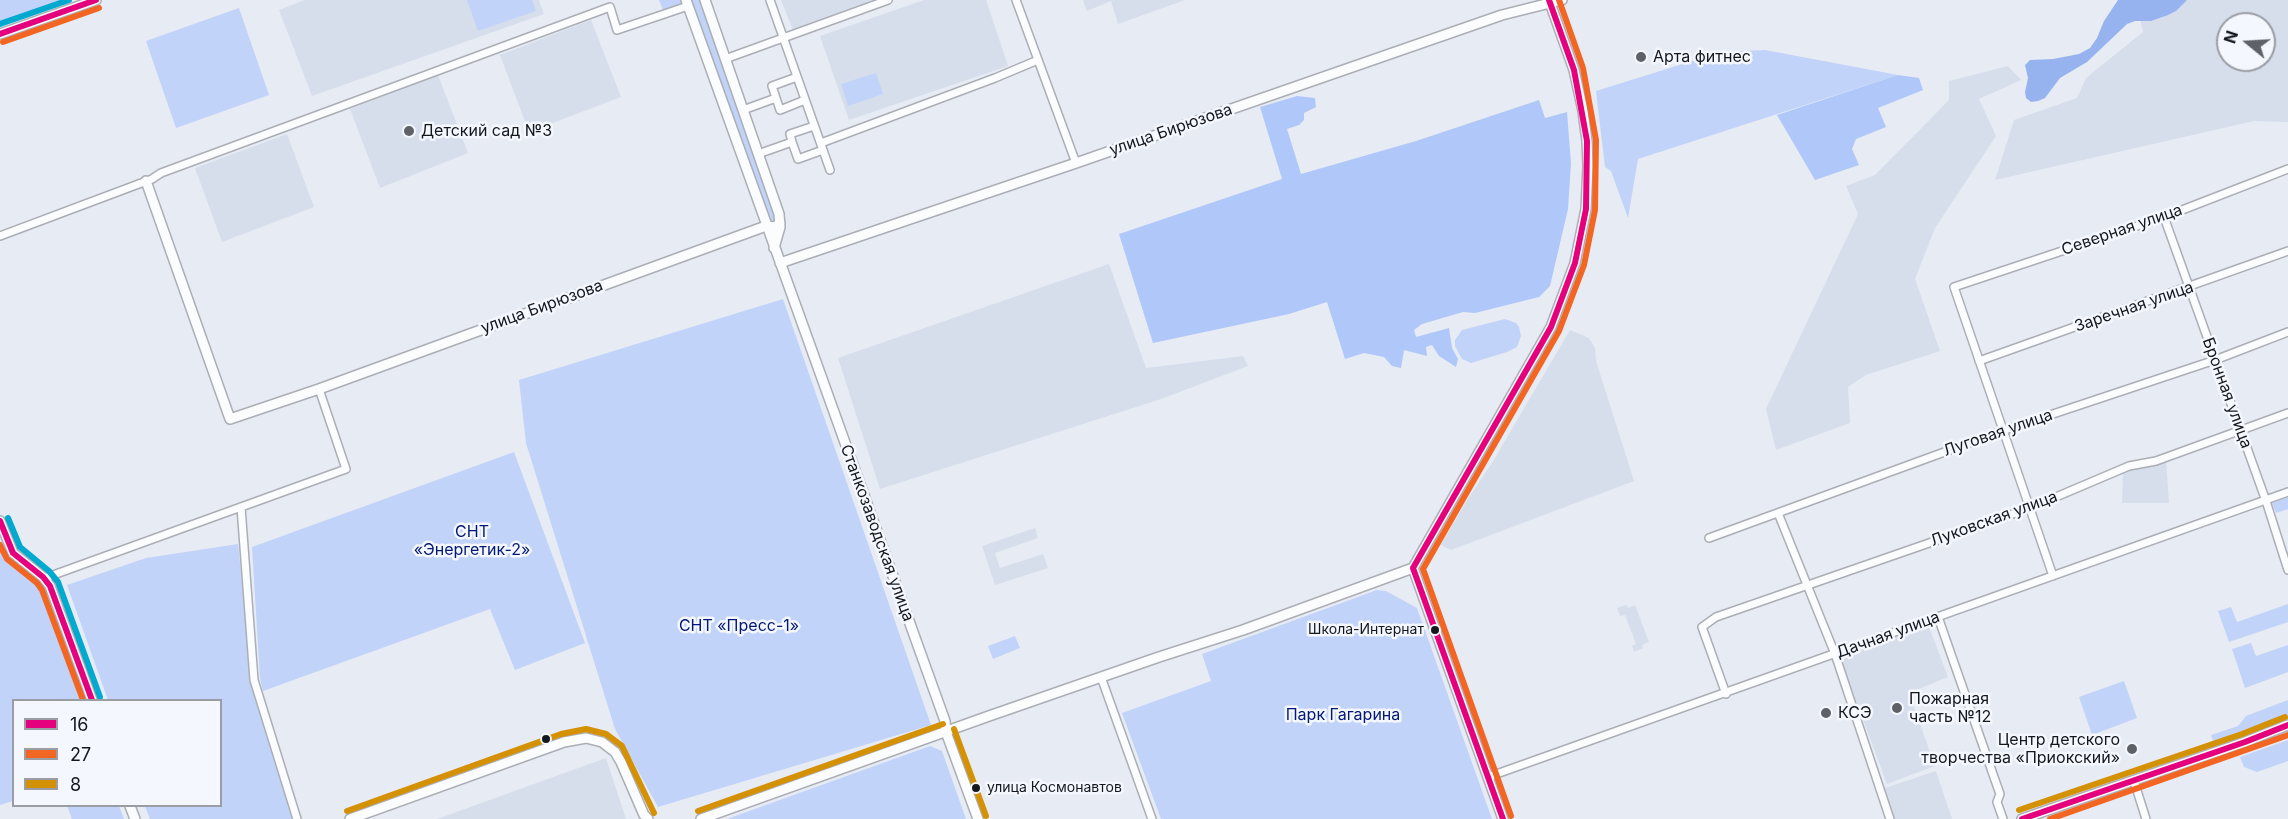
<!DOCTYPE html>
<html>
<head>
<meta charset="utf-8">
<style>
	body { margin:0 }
	#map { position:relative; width:2288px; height:819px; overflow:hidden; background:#e7ebf4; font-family:Inter,sans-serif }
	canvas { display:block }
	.legend { position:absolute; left:12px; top:699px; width:210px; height:108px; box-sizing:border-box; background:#f4f7fd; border:2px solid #9a9da3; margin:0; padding:8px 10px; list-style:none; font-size:18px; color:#14171c }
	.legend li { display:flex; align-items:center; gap:12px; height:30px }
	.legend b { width:30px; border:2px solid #9a9da3 }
	.north { position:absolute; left:2216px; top:12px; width:60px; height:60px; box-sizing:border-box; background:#f4f7fd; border:2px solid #9a9da3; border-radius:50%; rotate:288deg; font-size:16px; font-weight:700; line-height:24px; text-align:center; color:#14171c }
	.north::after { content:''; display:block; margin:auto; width:21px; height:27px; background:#5e6168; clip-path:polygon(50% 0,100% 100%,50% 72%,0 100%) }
</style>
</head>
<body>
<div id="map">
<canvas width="2288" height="819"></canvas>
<ul class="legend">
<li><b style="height:8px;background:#e5007d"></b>16</li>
<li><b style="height:8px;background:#f26522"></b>27</li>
<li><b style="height:8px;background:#d59104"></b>8</li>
</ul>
<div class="north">N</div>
</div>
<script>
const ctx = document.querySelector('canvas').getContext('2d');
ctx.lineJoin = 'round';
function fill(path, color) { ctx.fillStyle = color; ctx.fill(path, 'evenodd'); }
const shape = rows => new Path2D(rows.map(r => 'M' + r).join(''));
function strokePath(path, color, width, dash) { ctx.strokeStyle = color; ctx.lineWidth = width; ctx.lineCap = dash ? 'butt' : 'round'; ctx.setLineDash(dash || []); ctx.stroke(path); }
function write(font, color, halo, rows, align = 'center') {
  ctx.font = font + ' Inter,sans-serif'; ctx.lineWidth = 5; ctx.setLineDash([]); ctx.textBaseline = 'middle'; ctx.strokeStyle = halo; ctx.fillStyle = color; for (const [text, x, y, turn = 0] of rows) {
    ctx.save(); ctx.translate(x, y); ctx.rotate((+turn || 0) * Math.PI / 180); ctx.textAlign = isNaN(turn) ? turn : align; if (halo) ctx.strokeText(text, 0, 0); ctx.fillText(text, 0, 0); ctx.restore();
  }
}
fill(shape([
	[305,0,539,0,544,14,312,96,279,10],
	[781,0,881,0,793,30],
	[924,0,986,0,1008,66,849,120,820,36],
	[1083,0,1185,0,1118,24,1111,1,1087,11],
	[2172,0,2288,0,2288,122,2254,121,1995,180,2014,120,2077,98,2086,78,2143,32,2138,10],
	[2228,24,2264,24,2264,60,2228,60],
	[591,20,621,97,529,132,500,55],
	[2008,66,2021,80,1979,99,1996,136,1935,228,1915,279,1940,351,1866,375,1848,387,1850,423,1776,450,1766,409,1858,214,1846,186,1875,175,1949,100,1949,81],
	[438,75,468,153,380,188,350,109],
	[287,134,314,207,222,242,195,168],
	[1109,264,1146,368,1243,356,1248,366,1161,399,880,489,838,358],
	[1570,330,1589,338,1595,348,1596,361,1634,481,1451,550,1441,545,1469,497,1492,463],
	[2166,460,2169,503,2122,503,2123,471],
	[1035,528,1038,538,995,553,1000,568,1043,554,1048,568,995,585,982,546],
	[1626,605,1628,608,1635,605,1649,642,1642,645,1643,648,1634,652,1632,646,1636,644,1625,615,1620,616,1617,608],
	[1928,624,1948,677,1909,693,1935,766,1887,784,1840,658],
	[606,758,626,819,437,819],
	[1936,771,1952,819,1892,819,1882,789]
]), '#d6deec');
fill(shape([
	[0,0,62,0,0,22],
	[467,0,532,0,536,11,478,31],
	[659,0,680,0,681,4,663,10],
	[689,0,700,0,778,222,769,225],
	[239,8,269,95,176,128,146,41],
	[1765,50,1898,75,1638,159,1628,218,1611,171,1605,167,1596,91,1721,52],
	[876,73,883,94,848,106,841,84],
	[783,299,931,725,658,807,615,729,526,443,519,380],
	[1505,319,1516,323,1519,327,1521,336,1517,347,1507,352,1471,363,1462,359,1455,346,1455,340,1462,330],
	[514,452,585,643,515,670,490,609,263,691,260,678,252,547],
	[2288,497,2288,509,2276,513,2272,503],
	[238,544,254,696,292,819,150,819,145,806,220,806,220,700,108,700,67,585,146,558],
	[0,546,15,567,39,583,46,593,83,700,14,700,13,801,0,805],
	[1377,590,1386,591,1417,608,1492,819,1161,819,1122,713,1211,681,1202,654],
	[2288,604,2288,622,2229,642,2218,611,2231,607,2237,622],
	[1015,636,1020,648,993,659,988,646],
	[2251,643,2256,656,2288,645,2288,672,2245,688,2232,649],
	[2124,681,2137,718,2092,735,2079,697],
	[2288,700,2288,718,2285,719,2282,726,2216,749,2211,735,2238,726,2246,716],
	[2288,740,2288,761,2257,772,2244,767,2240,757],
	[930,746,942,751,966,819,727,819],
	[67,806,119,806,124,819,72,819]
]), '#c1d3f8');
fill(shape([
	[1898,75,1919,78,1923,90,1878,108,1886,127,1856,139,1852,149,1859,165,1815,180,1777,115],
	[1297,96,1315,98,1316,107,1304,113,1304,120,1299,125,1287,129,1301,174,1416,141,1539,100,1545,118,1567,112,1571,163,1568,209,1550,286,1539,297,1475,313,1463,312,1422,324,1414,330,1416,337,1449,328,1452,348,1458,359,1456,367,1439,356,1432,345,1426,347,1427,356,1404,350,1401,368,1392,366,1384,357,1364,353,1345,359,1327,302,1289,314,1153,343,1119,234,1282,179,1260,107]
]), '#b0c7f9');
fill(shape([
	[2118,0,2187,0,2176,11,2168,15,2151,21,2135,21,2127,24,2087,62,2060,78,2045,98,2038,101,2031,102,2026,98,2025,92,2028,78,2025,65,2030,60,2053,59,2079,54,2090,48,2097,38,2104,21]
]), '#97b3ef');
const street = shape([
	[770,0,830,170],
	[1016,0,1076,163],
	[725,59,888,0],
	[776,98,772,86,797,77],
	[743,110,776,98,780,110,805,100],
	[792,142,790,134,814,126],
	[821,143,995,78,1038,60],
	[758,154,792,142,798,159,823,150],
	[2164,217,2266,501,2288,570],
	[0,236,152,179,161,173,610,7,617,30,688,6],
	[1979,361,2288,251],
	[241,507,254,680,297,819],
	[1778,513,1835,654,1890,819],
	[1709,538,2002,431,2215,360,2288,332],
	[2053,576,1954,287,2164,217,2288,169],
	[45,578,346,469,319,389],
	[1938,617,1995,780,2000,794,1997,802,2003,819],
	[1101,677,1152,819],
	[1726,694,1702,627,1716,617,2030,508,2129,466,2156,461,2288,413],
	[1488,777,2288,492],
	[2134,781,2146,819]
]);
const secondary = shape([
	[686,0,945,721,946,732,978,819],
	[705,0,779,214,780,227,774,248],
	[0,34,96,0],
	[146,181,230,419,319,389,766,226,775,227,780,223],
	[780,263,1076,163,1502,15,1562,0],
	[0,521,13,553,43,577,50,586,92,700],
	[130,806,135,819],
	[350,819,564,742,586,738,602,742,615,752,621,762,644,815,648,819],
	[701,819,989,716,1159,657,1243,630,1413,568],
	[1503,819,1413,568,1551,327,1575,263,1586,209,1588,166,1587,141,1583,111,1574,70,1549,0],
	[2022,819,2245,742,2288,725]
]);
strokePath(street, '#abaeb5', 10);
strokePath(secondary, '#abaeb5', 12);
strokePath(street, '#fbfcfd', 7);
strokePath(secondary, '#fbfcfd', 9);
strokePath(shape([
	[0,34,96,0],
	[0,521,13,553,43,577,50,586,92,700],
	[1503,819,1413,568,1551,327,1575,263,1586,209,1587,141,1574,70,1549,0],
	[2022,819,2245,742,2288,725]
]), '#e5007d', 6);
strokePath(shape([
	[3,42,99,8],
	[0,545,7,559,37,583,42,590,83,700],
	[1511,816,1423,569,1559,331,1584,265,1595,210,1596,140,1583,68,1559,0],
	[2050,819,2288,735]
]), '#f26522', 6);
strokePath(shape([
	[954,729,986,816],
	[2019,810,2242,734,2285,717],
	[347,811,561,734,586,729,606,734,622,746,654,813],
	[698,811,943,724]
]), '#d59104', 6);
strokePath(shape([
	[0,24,69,0],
	[8,518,20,547,49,571,58,582,100,697]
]), '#00a9ce', 6);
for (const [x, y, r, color] of [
	[1641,57,6,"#5e6168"],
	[409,131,6,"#5e6168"],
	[1435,630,5,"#14171c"],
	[1897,708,6,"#5e6168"],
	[1826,713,6,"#5e6168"],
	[546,739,5,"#14171c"],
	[2132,749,6,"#5e6168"],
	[976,788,5,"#14171c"]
]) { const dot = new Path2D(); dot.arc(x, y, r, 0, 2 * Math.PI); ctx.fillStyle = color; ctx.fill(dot); strokePath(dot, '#f4f7fd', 2); }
write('14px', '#14171c', '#f4f7fd', [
	["Школа-Интернат",1424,630],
	["улица Космонавтов",987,788,"left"]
], 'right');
write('16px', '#14171c', '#f4f7fd', [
	["Арта фитнес",1653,57],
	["Детский сад №3",421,131],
	["Пожарная",1909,699],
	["часть №12",1909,717],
	["КСЭ",1838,713],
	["Центр детского",2120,740,"right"],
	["творчества «Приокский»",2120,758,"right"]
], 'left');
write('16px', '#14171c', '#f4f7fd', [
	["улица Бирюзова",1171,130,-19],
	["Северная улица",2122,230,-19],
	["улица Бирюзова",542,307,-20],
	["Заречная улица",2134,307,-19],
	["Бронная улица",2227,393,70],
	["Луговая улица",1998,433,-19],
	["Луковская улица",1994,519,-20],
	["Станкозаводская улица",877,533,70],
	["Дачная улица",1888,635,-20]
]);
write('16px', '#031977', '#f4f7fd', [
	["СНТ",472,532],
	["«Энергетик-2»",472,550],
	["СНТ «Пресс-1»",739,626],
	["Парк Гагарина",1343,715]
]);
</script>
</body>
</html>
